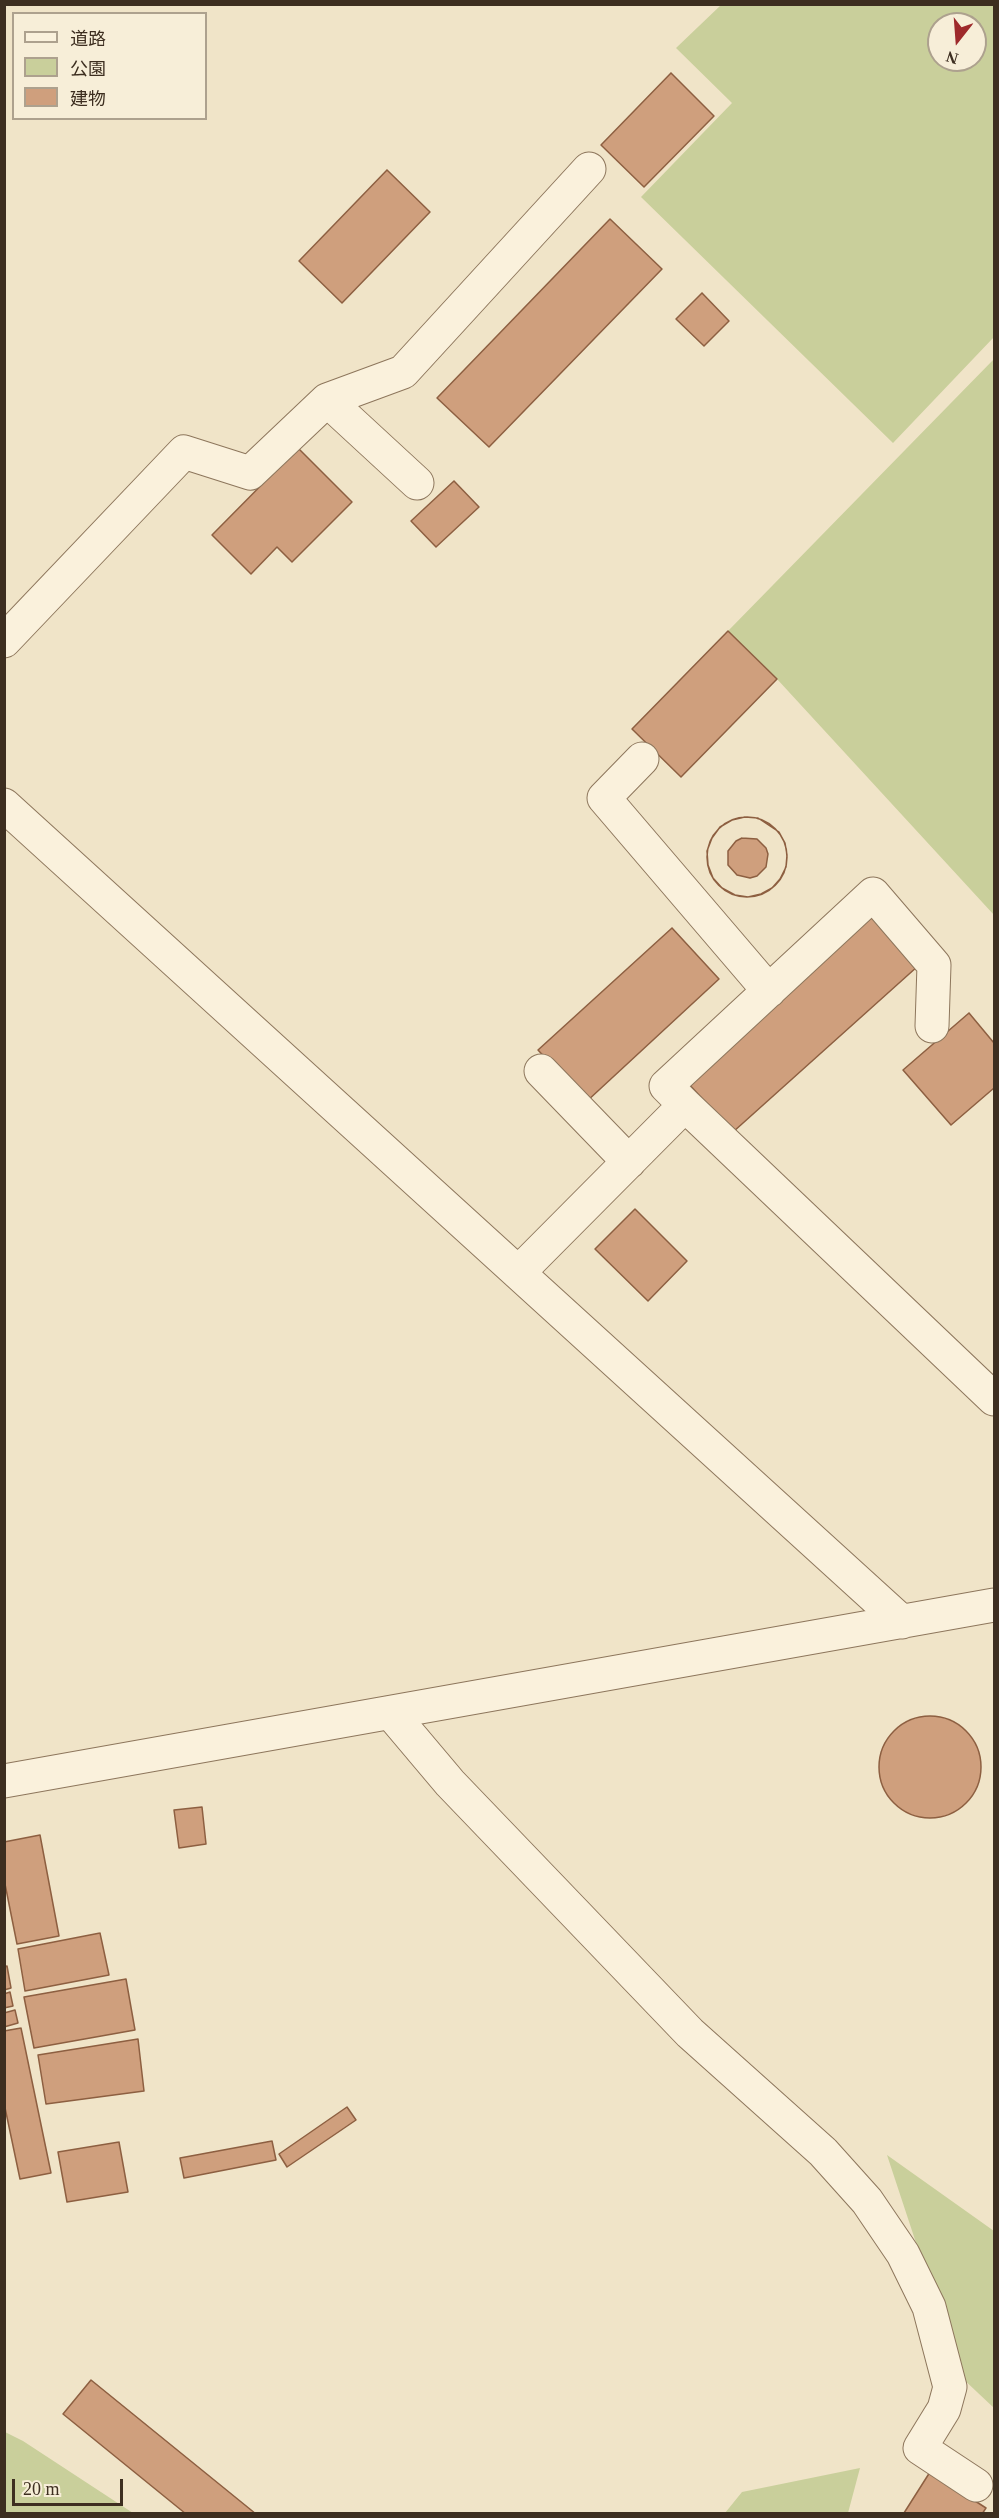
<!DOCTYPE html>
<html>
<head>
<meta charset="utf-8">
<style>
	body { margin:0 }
	#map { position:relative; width:999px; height:2518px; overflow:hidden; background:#f0e4c8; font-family:"Times New Roman","Noto Sans JP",serif }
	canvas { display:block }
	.frame { position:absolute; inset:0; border:6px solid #3d2e20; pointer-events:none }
	.legend { position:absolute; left:12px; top:12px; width:195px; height:108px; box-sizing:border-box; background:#f7eed8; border:2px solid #ada18e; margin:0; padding:8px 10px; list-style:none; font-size:18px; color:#3d2e20 }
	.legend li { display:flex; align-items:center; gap:12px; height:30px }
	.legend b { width:30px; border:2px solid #ada18e }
	.north { position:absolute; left:927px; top:12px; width:60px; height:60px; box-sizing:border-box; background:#f7eed8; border:2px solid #ada18e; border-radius:50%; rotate:197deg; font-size:16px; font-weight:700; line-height:24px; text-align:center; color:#3d2e20 }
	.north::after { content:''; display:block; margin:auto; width:21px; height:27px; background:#9e2a2b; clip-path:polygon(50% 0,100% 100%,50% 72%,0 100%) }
	.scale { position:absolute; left:12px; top:2479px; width:111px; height:27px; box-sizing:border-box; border:3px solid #3d2e20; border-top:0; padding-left:8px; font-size:18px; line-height:21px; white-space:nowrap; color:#3d2e20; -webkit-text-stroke:4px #f7eed8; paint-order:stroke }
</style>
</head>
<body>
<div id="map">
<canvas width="999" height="2518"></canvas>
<div class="frame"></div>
<ul class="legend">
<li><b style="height:8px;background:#faf1dc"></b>道路</li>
<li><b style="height:16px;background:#c9cf9b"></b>公園</li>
<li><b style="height:16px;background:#cf9f7d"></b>建物</li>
</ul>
<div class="north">N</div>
<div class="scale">20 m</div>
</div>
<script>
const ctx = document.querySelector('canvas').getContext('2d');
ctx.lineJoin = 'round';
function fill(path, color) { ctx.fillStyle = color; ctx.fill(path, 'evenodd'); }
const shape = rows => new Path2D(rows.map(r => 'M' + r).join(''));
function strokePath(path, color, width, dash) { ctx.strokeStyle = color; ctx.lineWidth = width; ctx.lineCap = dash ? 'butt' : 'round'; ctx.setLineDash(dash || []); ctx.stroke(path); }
fill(shape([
	[721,5,994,5,994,337,893,443,641,197,732,103,676,48],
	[939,24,975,24,975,60,939,60],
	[994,359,994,915,777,679,728,631],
	[887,2155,994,2231,994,2408,960,2376],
	[5,2432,23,2441,133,2513,5,2513],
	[860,2468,848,2513,725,2513,742,2492]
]), '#c9cf9b');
const building = shape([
	[671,73,714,116,644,187,601,145,671,73],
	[387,170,430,212,342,303,299,261,387,170],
	[610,219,662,269,489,447,437,398,610,219],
	[702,293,729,321,704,346,676,319,702,293],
	[298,448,352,502,292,562,277,547,251,574,212,535,298,448],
	[454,481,479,507,436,547,411,521,454,481],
	[728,631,777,679,681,777,632,729,728,631],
	[745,817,758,818,779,832,785,843,787,855,786,867,780,879,772,888,761,894,748,897,735,895,722,888,713,878,708,865,707,851,712,838,720,827,732,820,745,817],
	[742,838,757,839,766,848,768,854,766,867,757,876,750,878,737,875,728,865,728,851,736,841,742,838],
	'707 857a40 40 0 1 1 80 0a40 40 0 1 1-80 0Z',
	[871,914,918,966,733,1132,686,1081,871,914],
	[672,928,719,979,586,1102,538,1050,672,928],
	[969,1013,994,1043,994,1088,951,1125,903,1070,969,1013],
	[635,1209,687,1261,648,1301,595,1249,635,1209],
	'879 1767a51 51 0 1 1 102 0a51 51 0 1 1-102 0Z',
	[202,1807,206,1844,179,1848,174,1810,202,1807],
	[40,1835,59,1936,17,1944,4,1879,4,1842,40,1835],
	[100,1933,109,1975,25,1991,18,1949,100,1933],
	[7,1966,11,1988,4,1990,4,1967,7,1966],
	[126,1979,135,2030,34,2048,24,1997,126,1979],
	[10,1992,13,2006,4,2008,4,1994,10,1992],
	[15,2010,18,2023,4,2027,4,2013,15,2010],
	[21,2028,51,2173,20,2179,4,2103,4,2031,21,2028],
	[138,2039,144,2091,46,2104,38,2055,138,2039],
	[347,2107,356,2120,287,2167,279,2154,347,2107],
	[272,2141,276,2160,184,2178,180,2158,272,2141],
	[119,2142,128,2192,67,2202,58,2152,119,2142],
	[91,2380,256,2514,186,2514,63,2414,91,2380],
	[930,2472,986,2508,982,2514,904,2513,930,2472]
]);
fill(building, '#cf9f7d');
strokePath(building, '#8d5f41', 1.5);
const minor = shape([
	[327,400,403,372,589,169],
	[4,641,184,452,250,473,327,400,417,483],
	[642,759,604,798,769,991],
	[4,805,902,1622],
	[541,1071,629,1162],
	[685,1105,666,1086,873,894,934,965,932,1026],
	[519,1272,685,1105,994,1399],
	[391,1713,450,1783,690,2033,823,2152,867,2201,903,2254,929,2307,950,2387,944,2409,920,2448,976,2485],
	[4,1781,994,1605]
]);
strokePath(minor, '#8d765c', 35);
strokePath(minor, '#faf1dc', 33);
</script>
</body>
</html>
